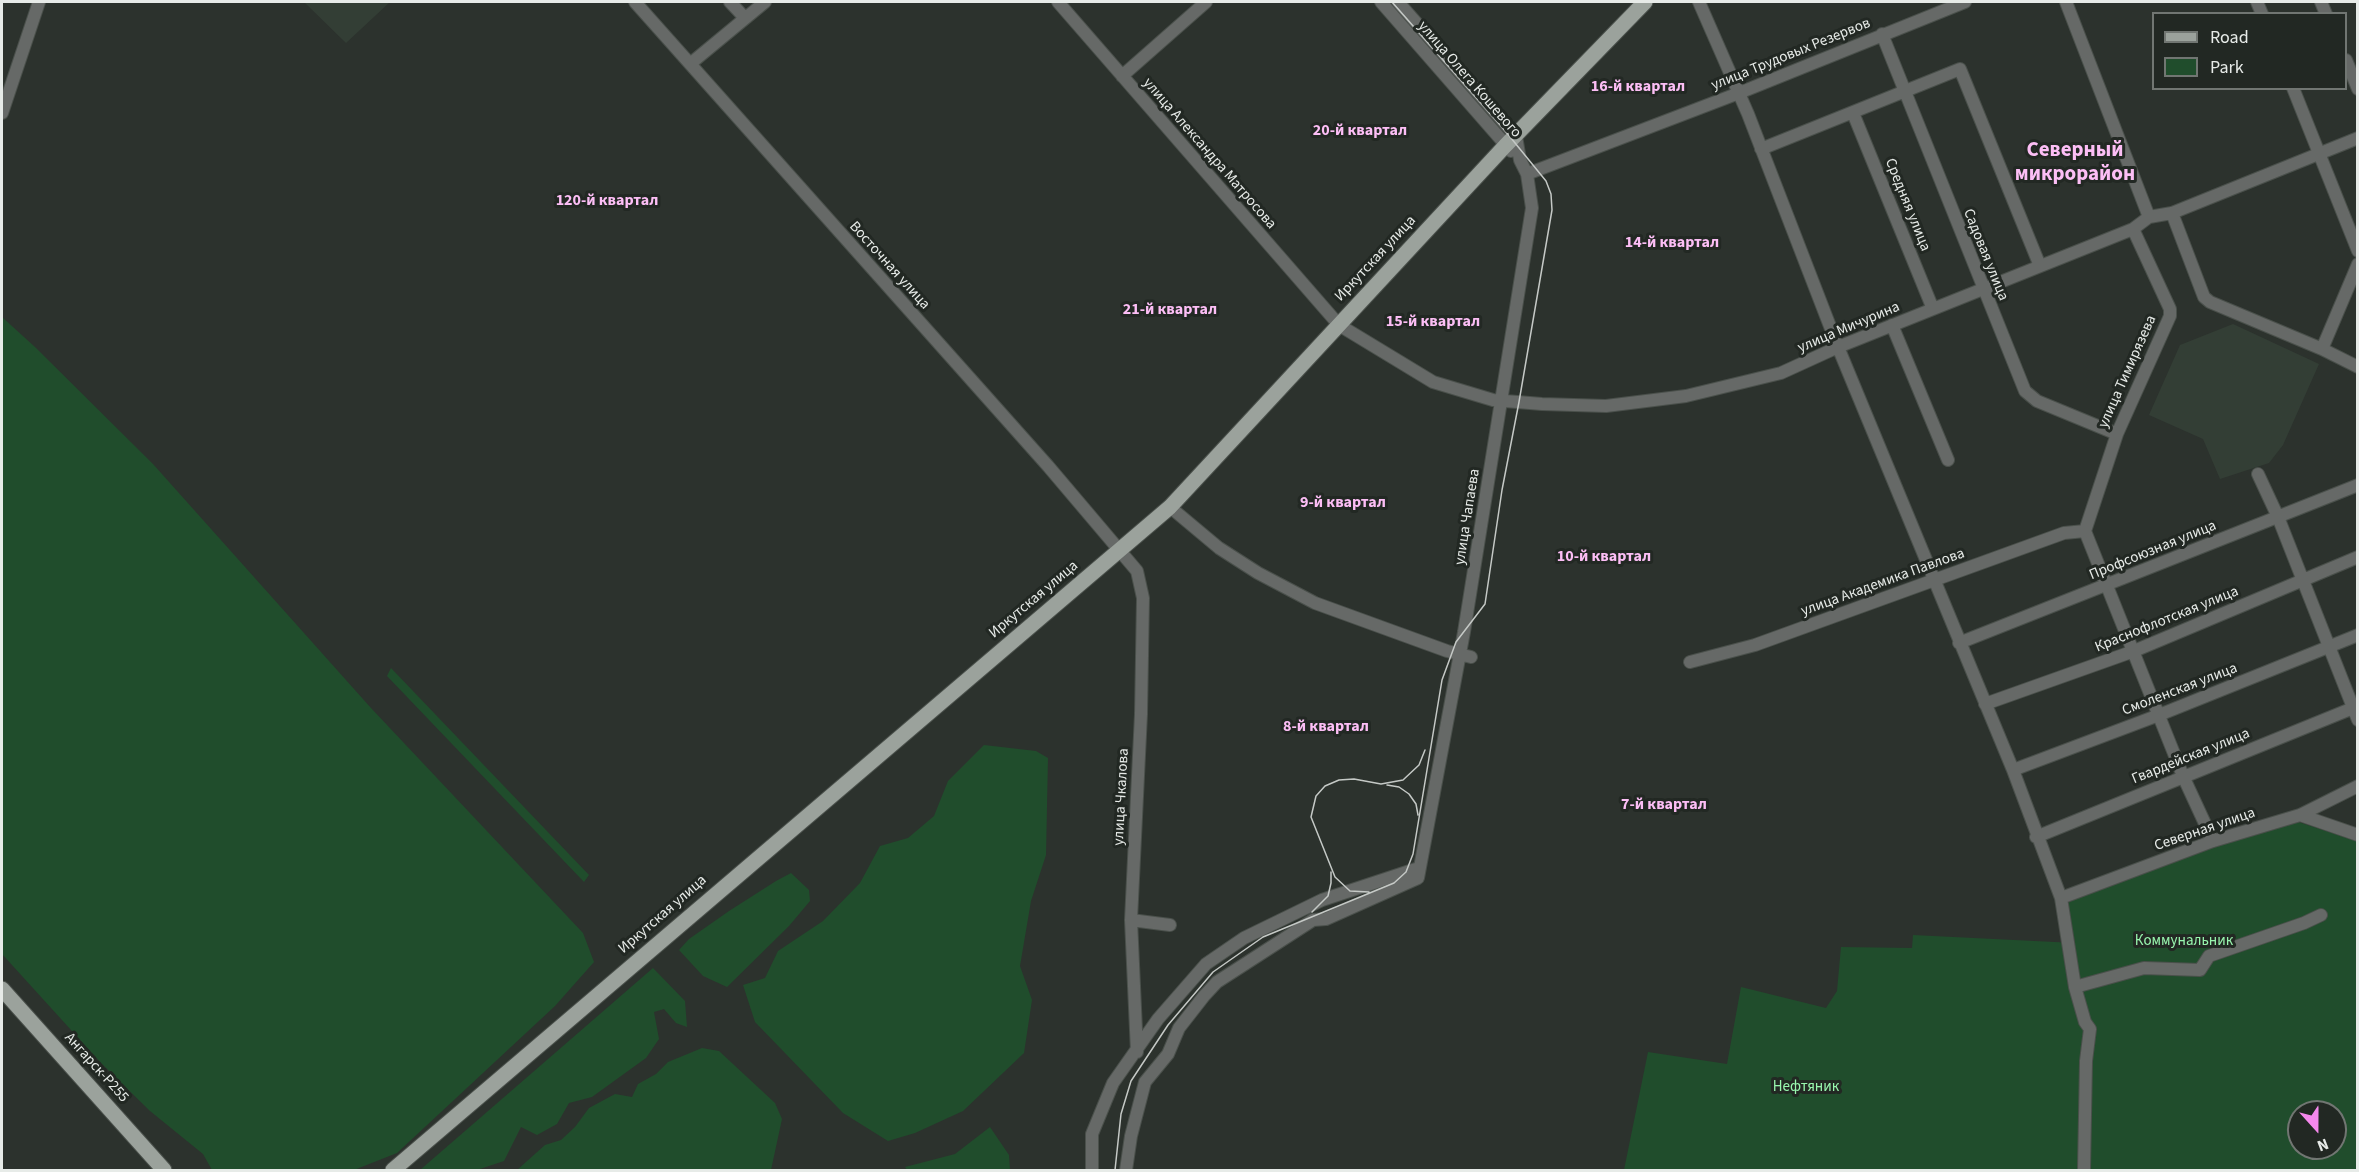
<!DOCTYPE html>
<html>
<head>
<meta charset="utf-8">
<style>
	body { margin:0 }
	#map { position:relative; width:2359px; height:1172px; overflow:hidden; background:#2c322d; font-family:"Source Sans 3",sans-serif }
	canvas { display:block }
	.frame { position:absolute; inset:0; border:3px solid #e7ebe8; pointer-events:none }
	.legend { position:absolute; left:2152px; top:12px; width:195px; height:78px; box-sizing:border-box; background:#222823; border:2px solid #717672; margin:0; padding:8px 10px; list-style:none; font-size:18px; color:#e7ebe8 }
	.legend li { display:flex; align-items:center; gap:12px; height:30px }
	.legend b { width:30px; border:2px solid #717672 }
	.north { position:absolute; left:2287px; top:1100px; width:60px; height:60px; box-sizing:border-box; background:#222823; border:2px solid #717672; border-radius:50%; rotate:159deg; font-size:16px; font-weight:700; line-height:24px; text-align:center; color:#e7ebe8 }
	.north::after { content:''; display:block; margin:auto; width:21px; height:27px; background:#f688ed; clip-path:polygon(50% 0,100% 100%,50% 72%,0 100%) }
</style>
</head>
<body>
<div id="map">
<canvas width="2359" height="1172"></canvas>
<div class="frame"></div>
<ul class="legend">
<li><b style="height:8px;background:#9ba29c"></b>Road</li>
<li><b style="height:16px;background:#204d2c"></b>Park</li>
</ul>
<div class="north">N</div>
</div>
<script>
const ctx = document.querySelector('canvas').getContext('2d');
ctx.lineJoin = 'round';
function fill(path, color) { ctx.fillStyle = color; ctx.fill(path, 'evenodd'); }
const shape = rows => new Path2D(rows.map(r => 'M' + r).join(''));
function strokePath(path, color, width, dash) { ctx.strokeStyle = color; ctx.lineWidth = width; ctx.lineCap = dash ? 'butt' : 'round'; ctx.setLineDash(dash || []); ctx.stroke(path); }
function write(font, color, halo, rows, align = 'center') {
  ctx.font = font + ' "Source Sans 3",sans-serif'; ctx.lineWidth = 6; ctx.setLineDash([]); ctx.textBaseline = 'middle'; ctx.strokeStyle = halo; ctx.fillStyle = color; for (const [text, x, y, turn = 0] of rows) {
    ctx.save(); ctx.translate(x, y); ctx.rotate((+turn || 0) * Math.PI / 180); ctx.textAlign = isNaN(turn) ? turn : align; if (halo) ctx.strokeText(text, 0, 0); ctx.fillText(text, 0, 0); ctx.restore();
  }
}
fill(shape([
	[304,2,390,2,346,43],
	[2233,324,2319,364,2283,445,2269,463,2220,479,2203,439,2149,415,2180,345]
]), '#333e35');
fill(shape([
	[2,317,35,347,153,464,371,708,583,933,594,962,555,1006,397,1153,354,1170,212,1170,203,1154,150,1111,101,1063,2,954],
	[391,668,589,875,584,882,387,676],
	[984,745,1036,751,1048,758,1046,855,1031,901,1020,966,1032,1000,1024,1053,963,1111,915,1133,888,1141,843,1113,755,1022,743,985,765,978,778,951,823,921,860,883,880,846,908,838,934,816,948,781],
	[2292,820,2357,841,2357,1170,1624,1170,1648,1052,1727,1064,1741,987,1826,1008,1837,991,1841,947,1912,948,1913,935,2075,943,2067,903,2157,865],
	[2299,1112,2335,1112,2335,1148,2299,1148],
	[791,873,809,890,810,901,789,926,727,987,703,976,679,950,689,939,729,911,776,881],
	[653,968,685,1001,687,1027,676,1023,664,1009,654,1012,659,1039,646,1058,592,1097,569,1103,557,1124,537,1135,521,1127,504,1161,477,1170,420,1170],
	[702,1048,719,1051,775,1103,782,1119,771,1170,517,1170,545,1145,561,1140,575,1127,589,1108,615,1094,632,1097,638,1084,656,1074,668,1062],
	[990,1127,1009,1155,1010,1170,907,1170,905,1167,955,1154]
]), '#204d2c');
const minor = shape([
	[635,2,1048,466,1137,571,1143,598,1141,714,1131,920,1137,1052],
	[730,2,745,18],
	[1058,2,1339,325,1433,382,1493,400,1542,404,1606,406,1686,396,1781,373,1838,347,2133,229,2149,217,2172,213,2358,138],
	[1381,2,1511,151],
	[1699,2,1748,114,1838,347,2013,770,2061,898,2075,987,2085,1022,2090,1029,2086,1061,2084,1170],
	[2066,2,2149,217],
	[2257,2,2262,14],
	[2321,2,2326,14],
	[1882,34,2025,391,2037,401,2117,434],
	[2346,60,2358,89],
	[690,64,765,2],
	[1122,76,1206,2],
	[2293,88,2358,251],
	[2,113,39,2],
	[1853,113,1933,309],
	[1761,149,1960,69,2040,266],
	[1527,174,1739,93,1965,2],
	[2172,213,2204,297,2210,302,2322,349,2358,367],
	[1892,325,1948,460],
	[2322,349,2358,264],
	[2258,474,2278,517,2358,720],
	[1170,507,1219,548,1258,573,1315,603,1447,651,1471,657],
	[2085,531,2183,776,2213,841],
	[2085,531,2117,434,2170,316,2170,309,2133,229],
	[1959,643,2358,485],
	[1690,662,1755,645,2064,533,2085,531],
	[1985,704,2134,651,2358,557],
	[2013,770,2159,715,2358,635],
	[2300,815,2358,835],
	[2036,837,2358,706],
	[2061,898,2213,841,2300,815,2358,786],
	[1131,920,1170,925],
	[2075,987,2144,968,2200,970,2209,956,2304,923,2321,915],
	[1092,1170,1092,1134,1113,1083,1158,1019,1206,964,1244,938,1322,900,1419,868],
	[1126,1170,1131,1136,1145,1082,1168,1054,1179,1028,1204,996,1217,982,1313,920,1326,919,1418,878,1464,632,1532,208,1527,174,1520,160,1516,136,1398,2]
]);
const major = shape([
	[2,989,164,1170],
	[393,1170,1170,507,1505,146,1645,2]
]);
strokePath(minor, '#4a504b', 14);
strokePath(major, '#4a504b', 17);
strokePath(minor, '#666967', 12);
strokePath(major, '#9ba29c', 15);
strokePath(shape([
	[1387,785,1399,787,1409,794,1416,804,1418,815],
	[1369,892,1350,891,1335,877,1311,817,1316,796,1325,786,1339,780,1354,779,1381,784,1403,780,1419,765,1425,750],
	[1312,912,1328,896,1331,883,1331,872],
	[1115,1170,1121,1114,1131,1081,1168,1025,1213,972,1263,937,1394,883,1406,872,1413,854,1442,680,1456,642,1485,604,1502,490,1519,402,1552,210,1551,194,1546,181,1502,127,1392,2]
]), '#c5c9c6', 1.5);
write('15px', '#e7ebe8', '#222823', [
	["улица Трудовых Резервов",1791,55,-22],
	["улица Олега Кошевого",1469,80,49],
	["улица Александра Матросова",1209,154,49],
	["Средняя улица",1907,205,68],
	["Садовая улица",1985,255,68],
	["Иркутская улица",1376,259,-47],
	["Восточная улица",889,266,48],
	["улица Мичурина",1849,328,-23],
	["улица Тимирязева",2128,372,-66],
	["улица Чапаева",1468,517,-81],
	["Профсоюзная улица",2153,551,-22],
	["улица Академика Павлова",1883,583,-20],
	["Иркутская улица",1034,600,-40],
	["Краснофлотская улица",2167,620,-22],
	["Смоленская улица",2180,690,-21],
	["Гвардейская улица",2191,757,-22],
	["улица Чкалова",1122,797,-87],
	["Северная улица",2205,830,-19],
	["Иркутская улица",663,915,-41],
	["Ангарск-Р255",96,1068,48]
]);
write('15px', '#98f6ae', '#222823', [
	["Коммунальник",2184,942],
	["Нефтяник",1806,1088]
]);
write('bold 16px', '#fcbef5', '#222823', [
	["16-й квартал",1638,87],
	["20-й квартал",1360,131],
	["120-й квартал",607,201],
	["14-й квартал",1672,243],
	["21-й квартал",1170,310],
	["15-й квартал",1433,322],
	["9-й квартал",1343,503],
	["10-й квартал",1604,557],
	["8-й квартал",1326,727],
	["7-й квартал",1664,805]
]);
write('bold 21px', '#fcbef5', '#222823', [
	["Северный",2075,151],
	["микрорайон",2075,175]
]);
</script>
</body>
</html>
